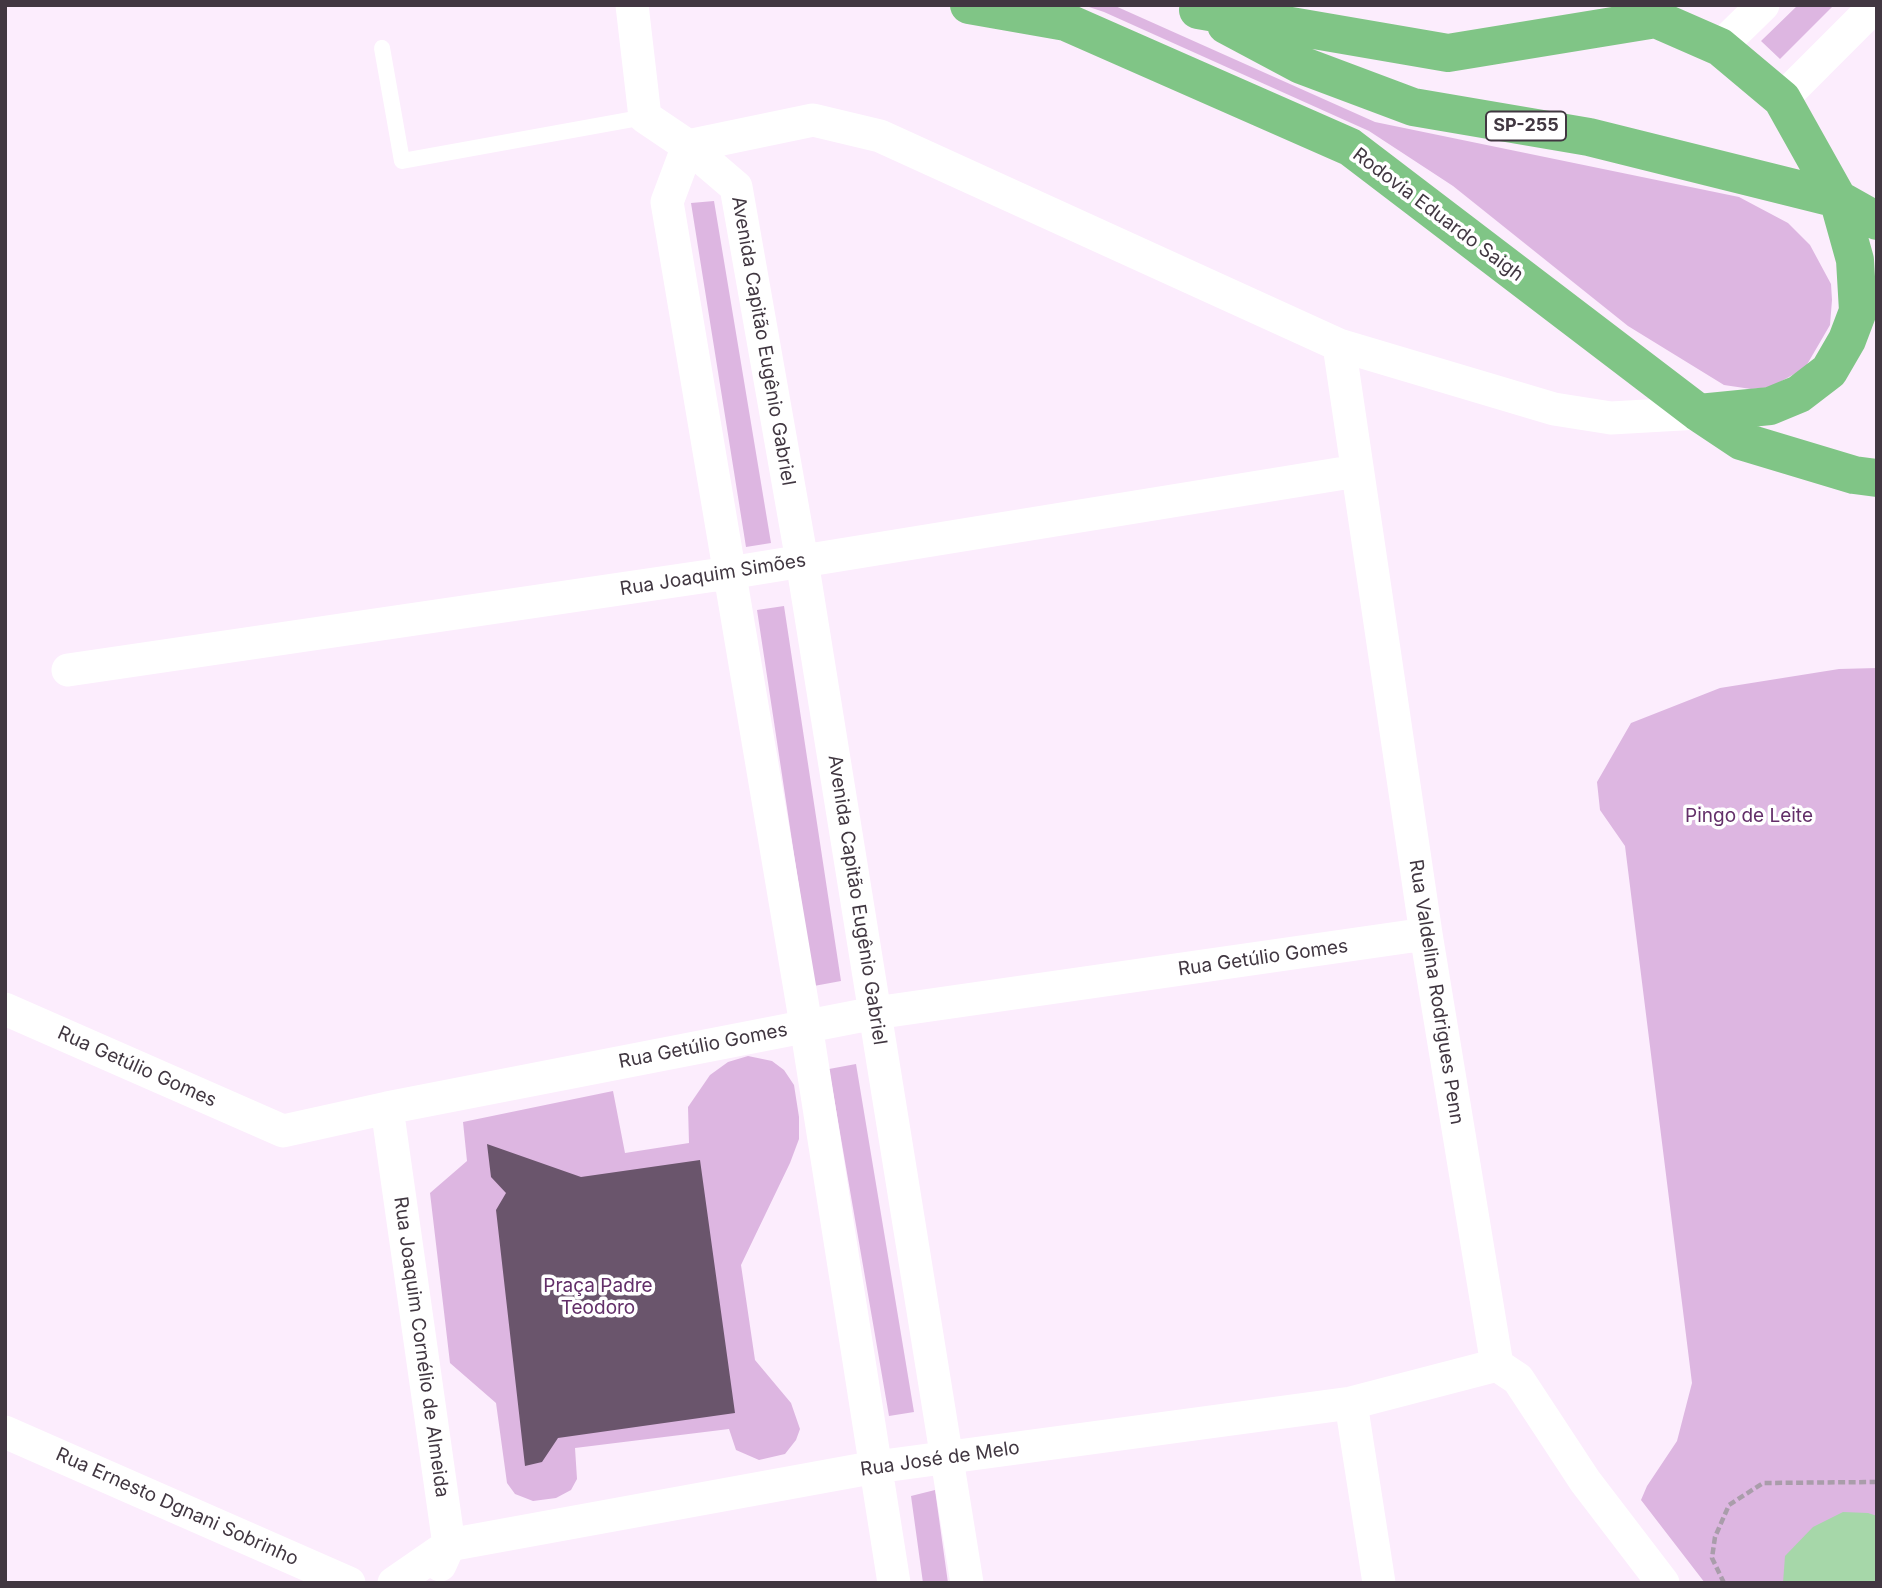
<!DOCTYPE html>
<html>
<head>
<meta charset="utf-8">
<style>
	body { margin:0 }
	#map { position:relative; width:1882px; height:1588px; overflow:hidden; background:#fcedfd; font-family:Inter,sans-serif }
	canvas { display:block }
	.frame { position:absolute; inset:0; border:7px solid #413741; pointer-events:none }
</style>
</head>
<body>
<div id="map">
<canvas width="1882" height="1588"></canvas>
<div class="frame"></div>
</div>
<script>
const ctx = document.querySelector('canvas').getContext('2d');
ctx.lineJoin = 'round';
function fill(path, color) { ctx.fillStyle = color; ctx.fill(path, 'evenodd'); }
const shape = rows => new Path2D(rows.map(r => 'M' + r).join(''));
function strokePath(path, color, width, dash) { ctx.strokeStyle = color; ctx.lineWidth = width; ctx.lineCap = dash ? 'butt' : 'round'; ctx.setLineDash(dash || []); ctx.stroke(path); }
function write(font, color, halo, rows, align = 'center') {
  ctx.font = font + ' Inter,sans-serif'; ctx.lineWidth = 7; ctx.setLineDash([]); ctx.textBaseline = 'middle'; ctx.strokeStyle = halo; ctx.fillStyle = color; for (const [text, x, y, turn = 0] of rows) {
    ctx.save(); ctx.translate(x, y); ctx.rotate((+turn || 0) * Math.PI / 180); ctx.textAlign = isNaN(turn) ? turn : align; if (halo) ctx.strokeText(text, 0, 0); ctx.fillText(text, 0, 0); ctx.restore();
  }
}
fill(shape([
	[1083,5,1113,5,1375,122,1739,197,1788,223,1810,245,1831,284,1832,300,1830,325,1805,368,1771,387,1751,389,1724,385,1628,326,1453,186,1369,131,1104,12],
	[1798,5,1834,5,1780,59,1761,41],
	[714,201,771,543,746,547,691,203],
	[784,606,841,981,814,986,757,610],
	[1877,668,1877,1583,1705,1583,1641,1500,1647,1486,1677,1441,1692,1383,1625,846,1600,810,1597,782,1631,723,1720,688,1839,669],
	[748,1056,772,1061,784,1070,794,1085,799,1117,799,1139,790,1163,741,1265,755,1360,791,1403,800,1429,796,1440,785,1454,759,1460,736,1450,729,1429,575,1448,577,1479,571,1490,556,1498,533,1501,515,1494,507,1483,496,1403,450,1363,430,1193,467,1161,463,1122,613,1091,625,1153,689,1143,688,1107,710,1075,728,1062],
	[856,1064,914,1412,889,1416,829,1069],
	[935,1490,948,1583,923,1583,911,1496]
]), '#ddb6e1');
fill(shape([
	[1843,1512,1868,1513,1877,1516,1877,1583,1783,1583,1785,1556,1813,1527]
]), '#a6d7a9');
fill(shape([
	[487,1144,581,1177,700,1160,735,1413,558,1438,542,1462,525,1466,496,1210,506,1193,491,1177]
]), '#6a556c');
strokePath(shape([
	[1724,1583,1712,1558,1715,1537,1729,1505,1763,1483,1877,1482]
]), '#a99daa', 4.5, [7, 3.5]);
strokePath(shape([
	[382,48,402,161,645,117]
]), '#fff', 16);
strokePath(shape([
	[632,5,645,117,688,146,813,120,880,136,1339,345,1554,409,1611,418,1699,413],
	[1720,47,1763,5],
	[1782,99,1876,5],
	[1339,345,1426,934,1497,1365,1518,1379,1585,1481,1663,1583],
	[68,670,729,573,1357,471],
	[5,1009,283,1131,387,1108,875,1013,1426,934],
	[387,1108,449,1545,440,1565],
	[1351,1403,1379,1583],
	[5,1432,349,1583],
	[394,1583,449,1545,876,1467,1351,1403,1497,1365],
	[894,1583,806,1025,667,202,688,146,736,187,802,561,967,1583]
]), '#fff', 33);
strokePath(shape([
	[969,5,1066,22,1350,147,1699,413,1741,441,1854,475,1877,478],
	[1198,10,1448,53,1656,19,1720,47,1782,99,1838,199,1855,260,1858,311,1847,340,1829,371,1799,394,1770,406,1699,413],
	[1226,25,1301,65,1413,107,1589,137,1838,199,1877,221]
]), '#80c586', 38);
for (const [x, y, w] of [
	[1526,126,80]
]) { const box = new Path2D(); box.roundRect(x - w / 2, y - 14.5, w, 29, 5); ctx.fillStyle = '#fff'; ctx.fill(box); strokePath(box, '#413741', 2); }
write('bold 18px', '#413741', null, [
	["SP-255",1526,126]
]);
write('19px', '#413741', '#fff', [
	["Rodovia Eduardo Saigh",1438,215,37],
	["Avenida Capitão Eugênio Gabriel",763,341,80],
	["Rua Joaquim Simões",713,575,-9],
	["Avenida Capitão Eugênio Gabriel",857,900,81],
	["Rua Getúlio Gomes",1263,958,-8],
	["Rua Valdelina Rodrigues Penn",1436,992,81],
	["Rua Getúlio Gomes",703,1046,-11],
	["Rua Getúlio Gomes",137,1067,24],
	["Rua Joaquim Cornélio de Almeida",421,1347,82],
	["Rua José de Melo",940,1459,-8],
	["Rua Ernesto Dgnani Sobrinho",177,1507,24]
]);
write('19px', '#632f69', '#fff', [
	["Pingo de Leite",1749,816],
	["Praça Padre",598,1286],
	["Teodoro",598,1308]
]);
</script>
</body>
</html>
